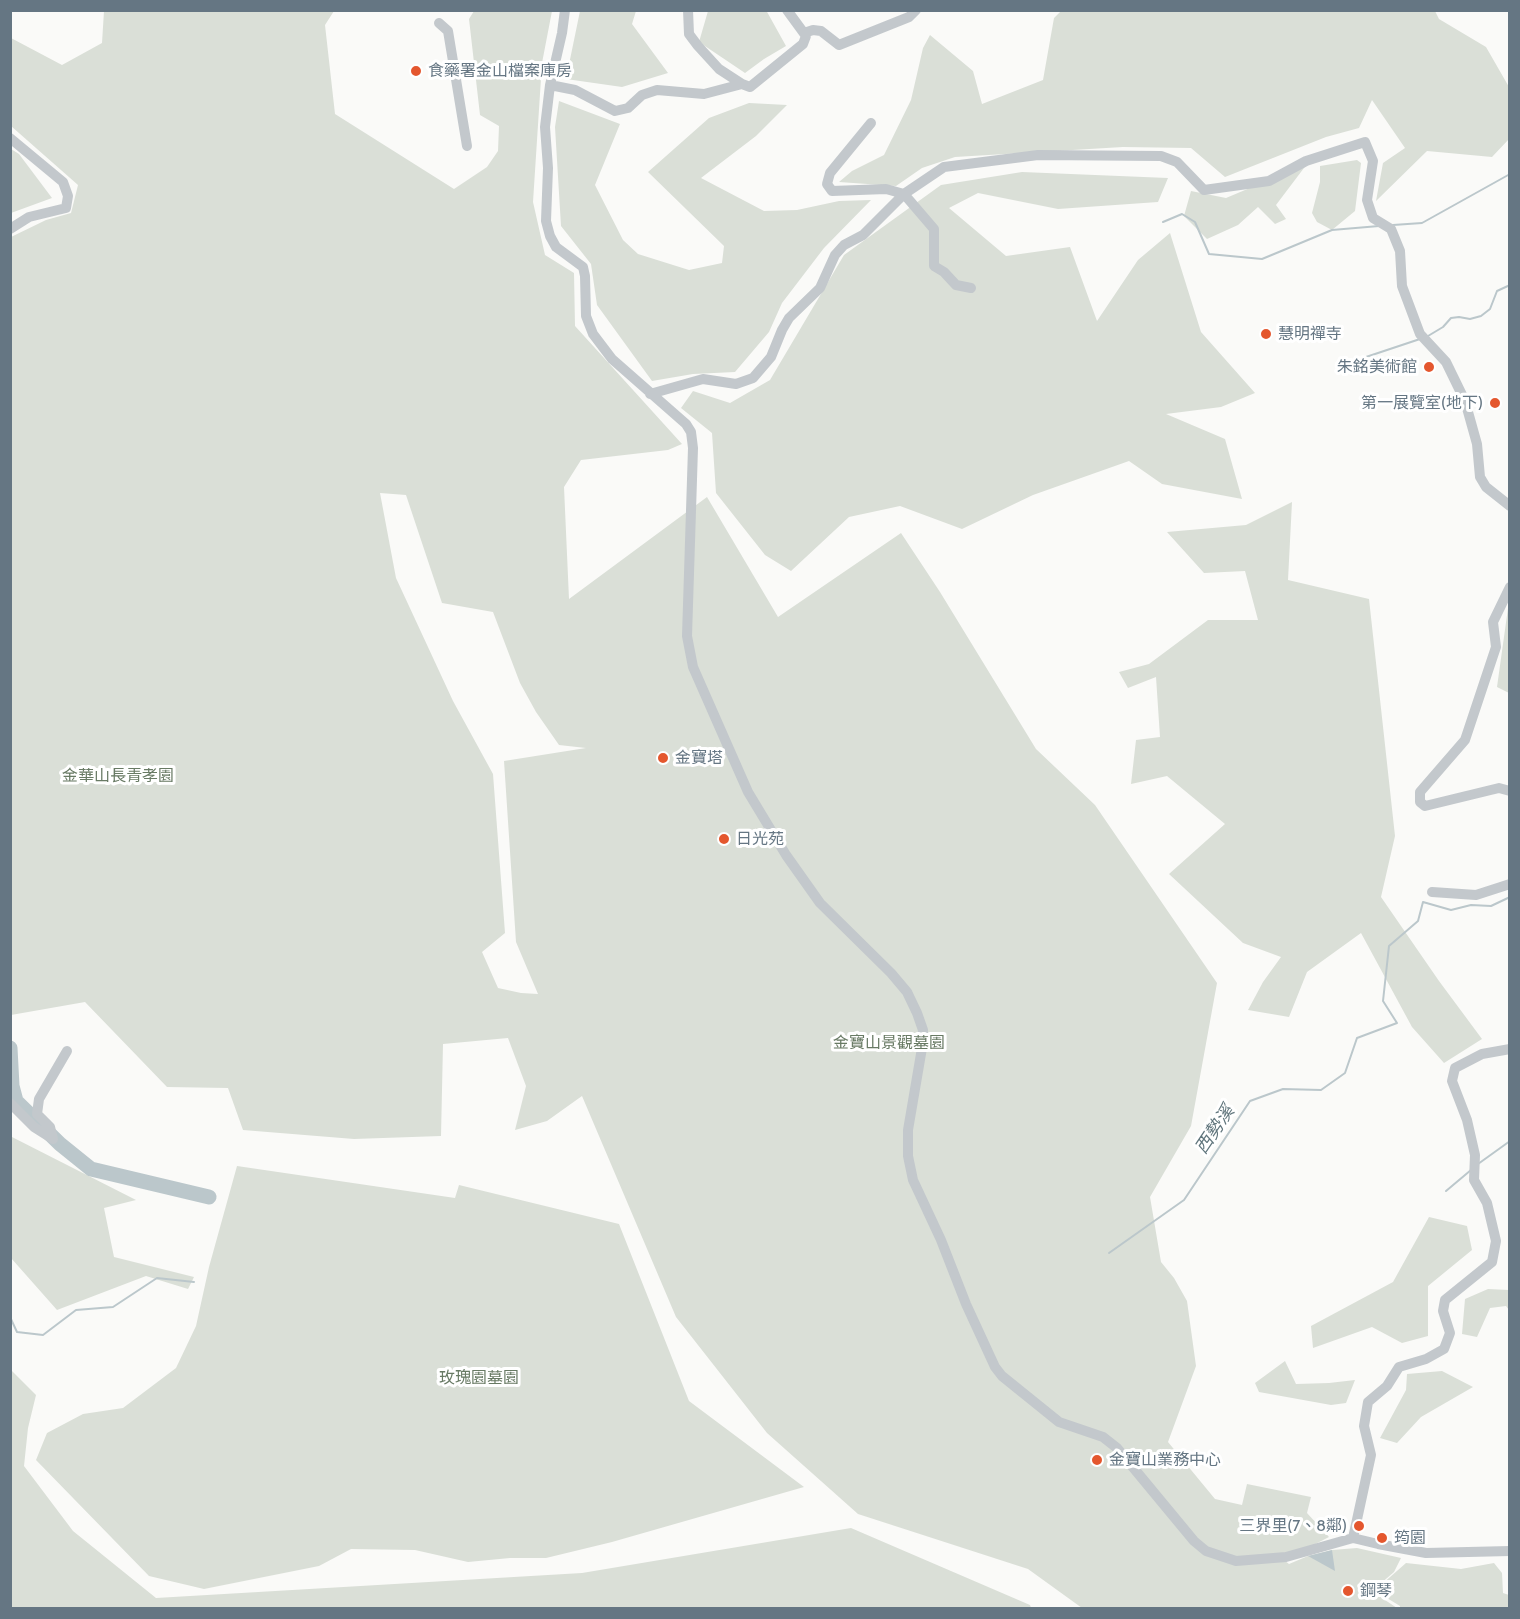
<!DOCTYPE html>
<html>
<head>
<meta charset="utf-8">
<style>
	body { margin:0 }
	#map { position:relative; width:1520px; height:1619px; overflow:hidden; background:#fafaf8; font-family:Cabin,sans-serif }
	canvas { display:block }
	.frame { position:absolute; inset:0; border:12px solid #657683; pointer-events:none }
</style>
</head>
<body>
<div id="map">
<canvas width="1520" height="1619"></canvas>
<div class="frame"></div>
</div>
<script>
const ctx = document.querySelector('canvas').getContext('2d');
ctx.lineJoin = 'round';
function fill(path, color) { ctx.fillStyle = color; ctx.fill(path, 'evenodd'); }
const shape = rows => new Path2D(rows.map(r => 'M' + r).join(''));
function strokePath(path, color, width, dash) { ctx.strokeStyle = color; ctx.lineWidth = width; ctx.lineCap = dash ? 'butt' : 'round'; ctx.setLineDash(dash || []); ctx.stroke(path); }
function write(font, color, halo, rows, align = 'center') {
  ctx.font = font + ' Cabin,"Noto Sans TC",sans-serif'; ctx.lineWidth = 6; ctx.setLineDash([]); ctx.textBaseline = 'middle'; ctx.strokeStyle = halo; ctx.fillStyle = color; for (const [text, x, y, turn = 0] of rows) {
    ctx.save(); ctx.translate(x, y); ctx.rotate((+turn || 0) * Math.PI / 180); ctx.textAlign = isNaN(turn) ? turn : align; if (halo) ctx.strokeText(text, 0, 0); ctx.fillText(text, 0, 0); ctx.restore();
  }
}
fill(shape([
	[766,10,786,46,764,59,745,73,699,42,708,11],
	[104,11,334,11,325,25,335,114,454,189,487,167,498,151,499,126,480,115,469,19,474,11,552,11,542,63,533,202,545,255,574,273,575,326,682,444,668,450,581,460,564,487,569,599,707,497,778,617,901,533,940,592,1036,749,1095,805,1217,983,1191,1126,1150,1197,1161,1262,1174,1278,1187,1301,1196,1366,1168,1442,1215,1499,1242,1505,1247,1484,1311,1497,1307,1513,1329,1537,1284,1560,1289,1564,1308,1556,1332,1550,1357,1548,1401,1558,1394,1572,1379,1585,1379,1596,1397,1608,1082,1608,1028,1569,858,1514,767,1433,676,1317,582,1096,547,1121,515,1130,526,1086,508,1038,443,1044,441,1136,354,1139,243,1130,228,1088,167,1087,85,1002,11,1015,11,237,46,220,71,213,78,185,11,126,11,38,62,65,102,43],
	[380,493,406,495,442,603,493,612,520,683,536,712,559,745,586,748,504,761,516,942,538,994,521,993,498,988,482,952,505,933,493,774,453,701,396,578],
	[580,11,636,11,632,24,668,73,622,87,566,79],
	[1061,11,1435,11,1439,19,1486,47,1509,87,1509,139,1492,157,1427,151,1376,201,1383,163,1405,148,1372,100,1359,128,1326,137,1225,177,1191,148,1123,147,955,157,922,168,896,186,839,182,852,171,884,155,911,100,923,48,930,35,973,71,982,104,1043,80,1054,18],
	[559,101,620,124,595,185,623,240,638,254,689,270,722,263,724,246,648,172,709,118,749,103,787,105,756,136,701,178,764,211,797,210,839,201,871,200,824,248,782,303,769,332,735,372,693,374,652,381,597,305,591,264,561,226,555,127],
	[11,149,19,154,52,198,11,213],
	[1357,160,1361,163,1355,211,1332,230,1317,222,1312,213,1320,182,1320,166],
	[1307,164,1276,205,1286,219,1275,224,1258,207,1238,225,1207,239,1184,216,1191,191,1226,198],
	[1022,172,1168,178,1158,202,1058,209,978,193,949,208,1006,256,1070,247,1097,321,1138,260,1170,233,1201,332,1255,393,1221,407,1166,414,1225,439,1242,499,1162,484,1129,461,1033,495,962,529,900,506,849,517,791,571,765,555,716,493,712,433,681,408,693,391,730,403,770,380,844,255,941,185],
	[1292,502,1288,580,1369,599,1395,836,1381,897,1439,981,1482,1039,1444,1063,1412,1027,1361,933,1307,972,1289,1017,1248,1010,1263,982,1281,957,1243,943,1169,874,1225,824,1167,776,1131,784,1136,740,1160,737,1156,677,1128,688,1119,672,1149,664,1208,620,1258,620,1245,571,1204,573,1167,532,1246,525],
	[1509,601,1510,693,1509,693,1497,687],
	[10,1136,136,1200,104,1208,114,1257,194,1277,188,1289,146,1276,57,1310,11,1258],
	[237,1166,455,1198,459,1185,619,1224,689,1401,804,1487,612,1542,546,1558,510,1558,468,1562,415,1550,351,1549,319,1566,204,1589,149,1576,36,1460,47,1433,83,1414,123,1408,176,1368,196,1326,209,1267],
	[1429,1217,1467,1226,1472,1250,1428,1286,1428,1336,1402,1343,1372,1327,1313,1348,1311,1326,1393,1282],
	[1488,1289,1509,1290,1509,1310,1506,1306,1490,1308,1477,1337,1462,1334,1465,1299],
	[1285,1361,1296,1384,1329,1383,1355,1380,1346,1403,1331,1405,1259,1392,1255,1383],
	[11,1370,36,1395,28,1428,24,1466,73,1531,156,1598,582,1573,851,1528,1030,1605,1031,1608,11,1608],
	[1442,1371,1473,1387,1421,1417,1397,1443,1380,1438,1406,1390,1407,1374],
	[1406,1563,1461,1569,1494,1563,1502,1573,1503,1593,1509,1595,1509,1608,1400,1608,1400,1606,1382,1595,1381,1585]
]), '#dadfd7');
fill(shape([
	[1332,1550,1335,1571,1308,1556]
]), '#bbc7cb');
strokePath(shape([
	[1163,222,1182,214,1195,222,1209,254,1262,259,1332,230,1379,226],
	[1393,225,1422,223,1510,174],
	[1428,336,1443,327,1451,318,1459,317,1470,319,1481,316,1490,309,1497,291,1510,285],
	[1351,362,1420,339],
	[1478,1164,1510,1141],
	[1446,1191,1471,1170],
	[1109,1253,1184,1200,1250,1101,1283,1089,1321,1090,1345,1073,1357,1038,1397,1023,1383,1001,1389,946,1418,921,1423,902,1451,910,1471,905,1491,906,1510,897],
	[10,1317,17,1332,43,1335,76,1310,113,1307,157,1278,194,1282]
]), '#bbc7cb', 2);
strokePath(shape([
	[10,1048,12,1086,16,1101,60,1144,91,1169,209,1197]
]), '#bbc7cb', 15);
strokePath(shape([
	[565,10,562,33,550,85,545,127,548,168,546,221,550,236,556,247,583,267,585,276,586,316,593,334,612,359,686,424,691,432,693,448,687,636,693,667,748,792,786,855,820,903,891,973,907,992,917,1013,923,1030,922,1048,908,1130,908,1156,913,1180,941,1240,966,1304,995,1367,1002,1376,1059,1422,1103,1437,1117,1448,1194,1541,1206,1551,1236,1561,1286,1557,1353,1538,1378,1544,1426,1553,1510,1551],
	[688,10,689,34,698,46,719,69,742,84],
	[439,23,448,31,467,146],
	[804,33,813,30,821,31,839,45,909,17,916,10],
	[550,85,575,90,615,111,628,108,642,95,657,90,704,94,742,84,750,87,803,44,806,36,787,10],
	[871,123,830,173,827,184,832,191,886,189,904,194,934,229,934,266,944,272,956,285,971,288],
	[10,138,63,182,68,196,66,208,29,217,10,229],
	[650,394,703,379,736,384,753,378,771,357,782,330,789,318,820,288,835,255,844,245,863,235,904,194,944,167,1038,155,1161,156,1177,162,1204,190,1269,181,1306,161,1365,142,1373,161,1367,200,1373,218,1391,229,1400,251,1402,286,1420,334,1446,362,1465,401,1477,444,1480,477,1486,487,1510,506],
	[1510,587,1493,622,1496,647,1465,740,1420,792,1420,802,1425,806,1499,788,1510,791],
	[1432,892,1476,895,1510,884],
	[10,1103,34,1127,53,1139,50,1127,37,1114,39,1099,67,1051],
	[1353,1538,1371,1455,1364,1426,1368,1402,1387,1386,1399,1367,1426,1359,1444,1349,1450,1333,1443,1311,1445,1300,1492,1262,1496,1241,1487,1203,1474,1180,1475,1155,1467,1120,1452,1081,1455,1068,1482,1054,1510,1049]
]), '#c3c8cc', 10);
for (const [x, y, r, color] of [
	[416,71,6,"#e4572e"],
	[1266,334,6,"#e4572e"],
	[1429,367,6,"#e4572e"],
	[1495,403,6,"#e4572e"],
	[663,758,6,"#e4572e"],
	[724,839,6,"#e4572e"],
	[1097,1460,6,"#e4572e"],
	[1359,1526,6,"#e4572e"],
	[1382,1538,6,"#e4572e"],
	[1348,1591,6,"#e4572e"]
]) { const dot = new Path2D(); dot.arc(x, y, r, 0, 2 * Math.PI); ctx.fillStyle = color; ctx.fill(dot); strokePath(dot, '#fff', 2); }
write('16px', '#657683', '#fff', [
	["食藥署金山檔案庫房",428,71],
	["慧明禪寺",1278,334],
	["朱銘美術館",1417,367,"right"],
	["第一展覽室(地下)",1483,403,"right"],
	["金寶塔",675,758],
	["日光苑",736,839],
	["金寶山業務中心",1109,1460],
	["三界里(7、8鄰)",1347,1526,"right"],
	["筠園",1394,1538],
	["鋼琴",1360,1591]
], 'left');
write('16px', '#687a64', '#fff', [
	["金華山長青孝園",118,776],
	["金寶山景觀墓園",889,1043],
	["玫瑰園墓園",479,1378]
]);
write('italic 18px', '#60757c', '#fff', [
	["西勢溪",1215,1130,-56]
]);
</script>
</body>
</html>
